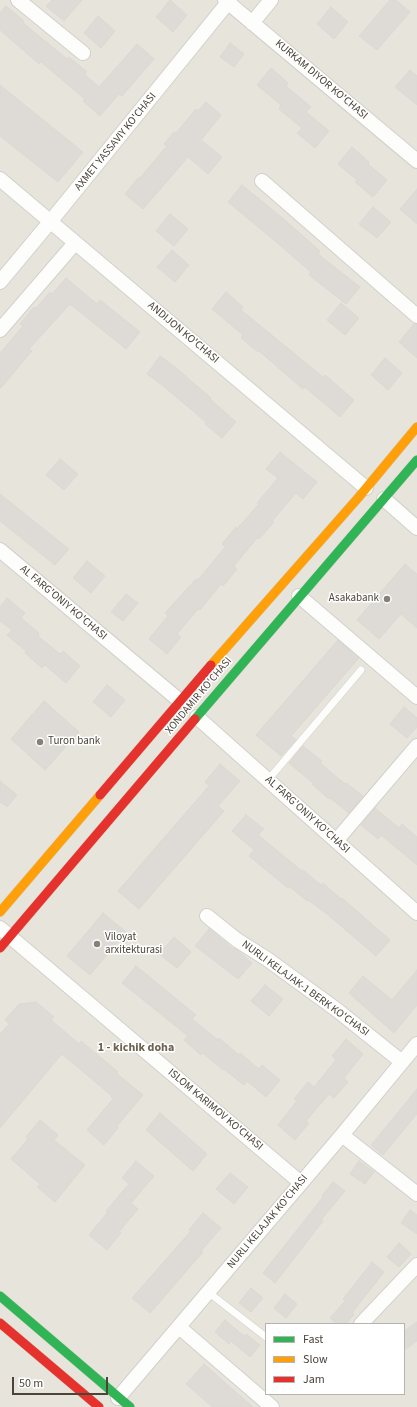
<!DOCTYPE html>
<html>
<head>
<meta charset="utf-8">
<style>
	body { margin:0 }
	#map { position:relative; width:417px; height:1407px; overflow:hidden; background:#f4f2ee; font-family:"Source Sans 3",sans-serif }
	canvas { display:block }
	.legend { position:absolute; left:265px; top:1323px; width:140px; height:72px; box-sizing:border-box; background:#fff; border:1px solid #b7b4b0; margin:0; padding:5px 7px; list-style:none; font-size:12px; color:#4b4439 }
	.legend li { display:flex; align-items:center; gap:8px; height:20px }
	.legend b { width:20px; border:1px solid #b7b4b0 }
	.scale { position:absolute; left:12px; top:1377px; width:96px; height:18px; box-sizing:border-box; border:2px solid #4b4439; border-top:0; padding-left:5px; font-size:12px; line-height:14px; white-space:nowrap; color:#4b4439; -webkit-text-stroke:3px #fff; paint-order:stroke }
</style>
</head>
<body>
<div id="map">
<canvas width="417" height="1407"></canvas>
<ul class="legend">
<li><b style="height:5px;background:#30b455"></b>Fast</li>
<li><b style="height:5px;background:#ff9f0a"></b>Slow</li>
<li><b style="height:5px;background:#e5322d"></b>Jam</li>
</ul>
<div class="scale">50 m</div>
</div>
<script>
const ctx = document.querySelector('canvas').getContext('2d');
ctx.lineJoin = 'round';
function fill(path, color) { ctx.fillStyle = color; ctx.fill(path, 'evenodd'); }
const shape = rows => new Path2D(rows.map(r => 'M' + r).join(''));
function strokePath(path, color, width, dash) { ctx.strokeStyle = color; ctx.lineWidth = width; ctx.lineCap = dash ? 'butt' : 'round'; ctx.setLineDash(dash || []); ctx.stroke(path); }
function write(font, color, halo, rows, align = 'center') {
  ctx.font = font + ' "Source Sans 3",sans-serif'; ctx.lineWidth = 3; ctx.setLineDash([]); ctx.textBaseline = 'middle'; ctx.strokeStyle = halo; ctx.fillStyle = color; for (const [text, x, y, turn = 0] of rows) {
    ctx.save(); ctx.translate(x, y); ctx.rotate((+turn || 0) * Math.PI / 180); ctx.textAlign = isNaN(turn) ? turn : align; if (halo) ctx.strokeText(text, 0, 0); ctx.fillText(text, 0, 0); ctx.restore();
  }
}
fill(shape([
	[0,0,417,0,417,1407,0,1407],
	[266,1324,404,1324,404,1394,266,1394]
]), '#e7e4dc');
const building = shape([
	[52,0,82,0,64,21,46,6,52,0],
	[170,0,187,15,173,32,156,17,170,0],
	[390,0,396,0,410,12,377,50,359,36,390,0],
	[6,6,24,21,22,22,67,59,69,57,87,72,84,74,99,87,137,44,154,59,122,96,119,94,100,116,83,101,85,99,41,62,39,64,0,30,0,13,6,6],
	[331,7,348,22,334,39,317,24,331,7],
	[98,16,115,31,101,48,84,33,98,16],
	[230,43,244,54,234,67,220,57,230,43],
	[271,68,288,83,286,86,311,107,306,112,329,131,315,148,297,133,302,128,279,109,281,105,257,85,271,68],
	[410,70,417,76,417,105,395,87,410,70],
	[0,85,83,152,58,182,0,136,0,85],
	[206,102,221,115,201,140,222,157,208,174,188,157,143,209,125,194,139,177,140,178,167,146,164,144,174,132,176,133,196,109,198,111,206,102],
	[352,147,369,162,368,164,387,180,373,197,355,182,357,180,338,164,352,147],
	[242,185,280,216,320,251,318,254,360,287,346,304,309,275,311,272,268,235,228,202,242,185],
	[417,189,417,224,400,209,417,189],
	[373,207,391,222,377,238,359,224,373,207],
	[170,214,188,229,174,246,156,231,170,214],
	[172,250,189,265,175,282,157,267,172,250],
	[66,278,97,304,100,300,140,332,126,349,70,304,29,349,32,351,0,389,0,353,23,326,20,324,34,307,36,308,50,292,52,294,66,278],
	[226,292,243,307,241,310,323,377,325,375,354,400,340,417,305,387,303,389,259,351,258,352,241,338,243,335,212,309,226,292],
	[341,303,359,318,345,335,327,320,341,303],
	[414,324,417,324,417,358,399,342,414,324],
	[160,356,175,367,211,398,210,399,236,422,222,438,205,424,206,422,162,385,147,374,160,356],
	[385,358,402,373,388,390,371,375,385,358],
	[280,452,317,482,303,499,296,493,272,521,274,522,259,539,258,537,234,566,237,569,223,586,221,584,200,610,198,609,177,634,181,637,167,654,149,639,168,616,165,613,196,579,198,580,225,547,222,544,236,527,237,529,259,504,257,503,278,478,266,469,280,452],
	[60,459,78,474,64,490,46,475,60,459],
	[0,494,69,549,55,565,0,521,0,494],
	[87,561,105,576,91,593,73,578,87,561],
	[405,564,417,574,417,628,401,614,379,639,357,620,405,564],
	[126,594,138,603,123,621,111,612,126,594],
	[7,598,25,613,21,618,39,633,38,636,60,654,63,651,80,666,66,683,45,665,42,668,25,653,26,651,7,635,12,630,0,621,0,607,7,598],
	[338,640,359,658,291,736,296,740,281,756,256,735,338,640],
	[107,685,125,700,111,717,93,702,107,685],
	[44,701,79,732,45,770,11,739,44,701],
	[404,707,417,718,417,727,407,738,390,724,404,707],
	[303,746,322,761,320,763,345,784,346,783,363,796,349,813,330,798,329,799,312,784,313,783,289,763,303,746],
	[220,764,240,781,218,806,224,811,139,909,118,891,209,786,205,782,220,764],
	[0,781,17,795,7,807,0,802,0,781],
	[375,808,399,828,402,824,417,837,417,865,381,835,378,839,361,825,375,808],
	[246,815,264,829,258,835,302,871,303,870,321,885,323,883,341,899,342,898,390,940,376,956,327,914,308,900,307,901,289,886,288,888,249,856,254,850,232,831,246,815],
	[103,913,126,932,90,975,67,956,103,913],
	[209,929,233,949,234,948,237,950,252,963,238,979,195,946,209,929],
	[174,937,191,952,177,968,159,954,174,937],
	[136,966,196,1015,192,1019,218,1040,219,1038,239,1055,240,1053,259,1069,262,1065,280,1080,266,1097,247,1081,244,1085,224,1069,223,1070,203,1053,201,1055,184,1040,188,1036,122,983,136,966],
	[417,970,417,1005,394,1033,349,993,363,976,392,1000,417,970],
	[265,985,283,999,269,1016,251,1001,265,985],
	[36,1002,54,1017,51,1020,79,1044,81,1041,118,1072,117,1074,143,1095,117,1126,118,1128,104,1145,87,1130,113,1099,111,1097,112,1096,62,1054,0,1128,0,1034,9,1024,5,1020,19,1004,36,1002],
	[346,1039,363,1054,344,1078,348,1082,334,1098,329,1094,306,1121,309,1123,295,1140,278,1125,297,1101,294,1099,308,1082,314,1087,336,1060,332,1056,346,1039],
	[417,1089,417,1114,383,1155,371,1145,417,1089],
	[160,1113,207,1154,193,1171,146,1130,160,1113],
	[40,1120,58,1135,54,1140,85,1165,55,1202,37,1187,40,1184,11,1159,28,1139,26,1137,40,1120],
	[136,1161,154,1176,131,1203,138,1209,119,1232,121,1233,107,1250,89,1235,108,1212,106,1211,129,1184,122,1178,136,1161],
	[359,1161,374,1172,365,1184,350,1174,359,1161],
	[230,1173,248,1187,234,1204,216,1189,230,1173],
	[333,1182,345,1191,321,1220,323,1221,275,1283,263,1273,323,1197,322,1196,333,1182],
	[410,1210,417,1215,417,1234,401,1223,410,1210],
	[203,1213,221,1228,201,1251,203,1252,150,1313,132,1298,191,1231,189,1230,203,1213],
	[399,1243,411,1254,399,1267,387,1257,399,1243],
	[372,1262,384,1272,352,1313,354,1314,346,1324,337,1324,330,1318,345,1301,343,1299,372,1262],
	[251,1288,263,1298,251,1312,239,1303,251,1288],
	[285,1294,297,1304,286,1318,274,1308,285,1294],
	[225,1320,244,1336,246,1334,260,1345,250,1357,231,1341,229,1344,215,1332,225,1320],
	[417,1322,417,1341,404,1350,404,1331,417,1322],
	[204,1364,253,1407,212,1407,186,1384,204,1364]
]);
fill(building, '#dedbd6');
strokePath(building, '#dcd9d4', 1);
const lane = shape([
	[268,780,361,670],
	[208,1292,266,1337]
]);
const street = shape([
	[18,0,83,53],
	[225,0,417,161],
	[252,23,271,0],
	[0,179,366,488],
	[262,181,417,316],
	[0,282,50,222,230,0],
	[0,330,75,243],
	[384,499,417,528],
	[0,550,180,701],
	[299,596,417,697],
	[197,717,215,733,417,913],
	[336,841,417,746],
	[207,916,237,940,267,959,337,1010,402,1062],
	[0,928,301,1183],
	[342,1135,417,1194],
	[361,1324,417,1265],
	[179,1327,272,1407],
	[118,1398,342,1135,417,1044]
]);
const fast = shape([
	[195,719,417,460],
	[0,1296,130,1407]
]);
const slow = shape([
	[211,665,358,498,417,427],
	[0,912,100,795]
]);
const jam = shape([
	[100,795,211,665],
	[0,948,195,719],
	[0,1323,99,1407]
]);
strokePath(lane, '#d2d0cb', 8);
strokePath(street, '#d2d0cb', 16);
strokePath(fast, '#d3cfc5', 10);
strokePath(slow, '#d3cfc5', 10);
strokePath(jam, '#d3cfc5', 10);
strokePath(lane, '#fdfdfc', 7);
strokePath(street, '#fdfdfc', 14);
strokePath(fast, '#30b455', 9);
strokePath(slow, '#ff9f0a', 9);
strokePath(jam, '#e5322d', 9);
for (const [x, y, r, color] of [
	[387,599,4,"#868178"],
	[40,742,4,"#868178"],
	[97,944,4,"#868178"]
]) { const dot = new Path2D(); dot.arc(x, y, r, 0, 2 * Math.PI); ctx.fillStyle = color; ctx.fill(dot); strokePath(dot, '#fff', 1.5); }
write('11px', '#4b4439', '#fff', [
	["KURKAM DIYOR KO'CHASI",321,80,40],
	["AXMET YASSAVIY KO'CHASI",116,142,-51],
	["ANDIJON KO'CHASI",183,333,40],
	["AL FARG'ONIY KO'CHASI",63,603,40],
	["XONDAMIR KO'CHASI",199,696,-50],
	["AL FARG'ONIY KO'CHASI",307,815,42],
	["NURLI KELAJAK-1 BERK KO'CHASI",305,989,36],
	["ISLOM KARIMOV KO'CHASI",215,1110,40],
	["NURLI KELAJAK KO'CHASI",268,1222,-50]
]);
write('11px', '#4b4439', '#fff', [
	["Asakabank",379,599,"right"],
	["Turon bank",48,742],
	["Viloyat",105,938],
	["arxitekturasi",105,951]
], 'left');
write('bold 12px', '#6e6250', '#fff', [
	["1 - kichik doha",136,1048]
]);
</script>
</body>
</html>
